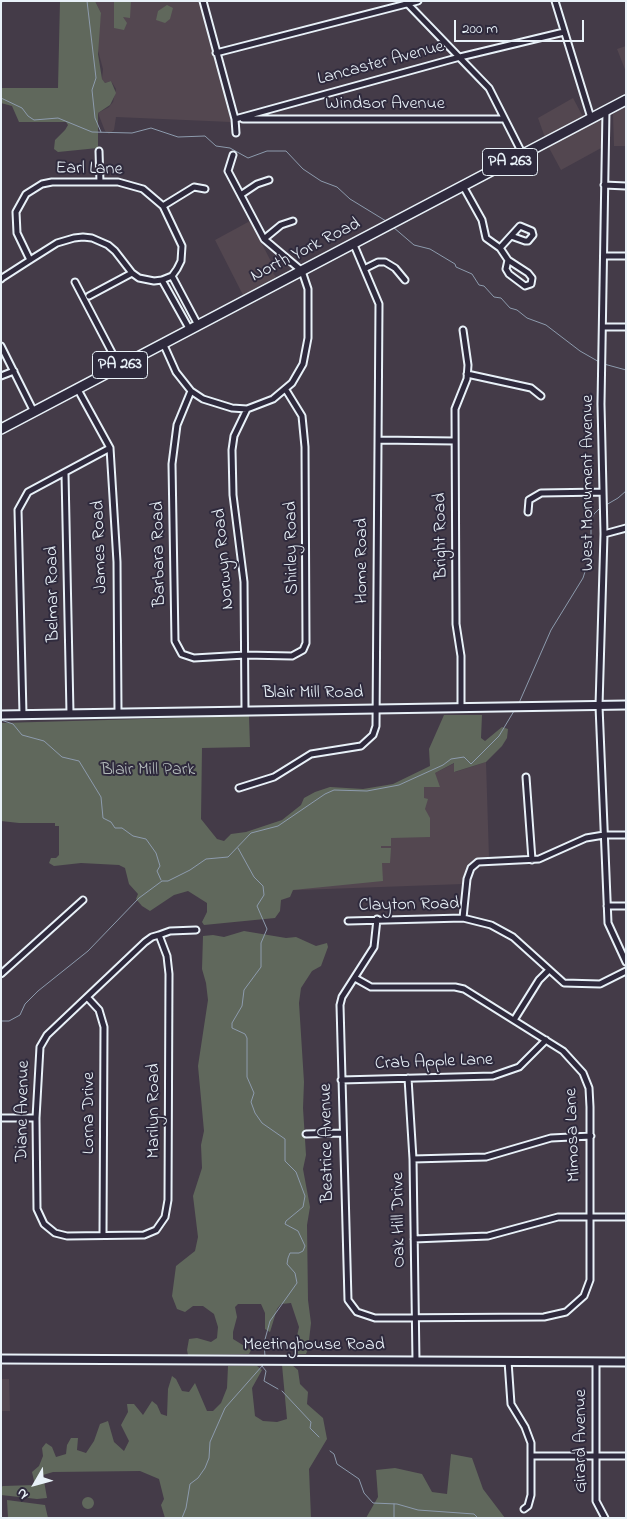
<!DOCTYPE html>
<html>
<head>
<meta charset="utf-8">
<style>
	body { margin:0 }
	#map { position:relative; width:627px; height:1519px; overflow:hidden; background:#443b48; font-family:"Indie Flower",sans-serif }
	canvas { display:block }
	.frame { position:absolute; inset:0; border:2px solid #e8f1f8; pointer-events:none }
	.north { position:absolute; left:10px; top:1459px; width:50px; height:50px; -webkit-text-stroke:4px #2f2a3d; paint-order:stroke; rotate:232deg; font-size:14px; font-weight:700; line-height:20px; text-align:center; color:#e8f1f8 }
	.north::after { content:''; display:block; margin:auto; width:18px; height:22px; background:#e8f1f8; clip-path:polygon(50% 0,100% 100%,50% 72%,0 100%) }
	.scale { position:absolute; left:454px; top:20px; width:130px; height:22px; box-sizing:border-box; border:2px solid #e8f1f8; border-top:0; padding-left:6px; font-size:15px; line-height:18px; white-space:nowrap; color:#e8f1f8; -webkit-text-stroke:4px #2f2a3d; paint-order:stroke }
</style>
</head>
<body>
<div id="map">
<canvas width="627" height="1519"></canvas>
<div class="frame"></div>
<div class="north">N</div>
<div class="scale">200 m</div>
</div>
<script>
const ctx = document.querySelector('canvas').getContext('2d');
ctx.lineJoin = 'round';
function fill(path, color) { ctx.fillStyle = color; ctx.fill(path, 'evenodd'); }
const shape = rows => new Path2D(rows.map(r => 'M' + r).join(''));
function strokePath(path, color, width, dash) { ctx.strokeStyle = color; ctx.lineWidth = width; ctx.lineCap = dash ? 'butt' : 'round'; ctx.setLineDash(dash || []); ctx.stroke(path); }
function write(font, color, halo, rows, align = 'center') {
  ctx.font = font + ' "Indie Flower",sans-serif'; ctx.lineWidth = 4; ctx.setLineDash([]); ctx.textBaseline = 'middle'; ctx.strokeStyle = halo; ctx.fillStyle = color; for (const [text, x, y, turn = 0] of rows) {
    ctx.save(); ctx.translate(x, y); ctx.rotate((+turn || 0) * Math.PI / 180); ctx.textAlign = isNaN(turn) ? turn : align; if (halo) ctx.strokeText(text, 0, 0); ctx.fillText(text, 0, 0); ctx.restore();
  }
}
fill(shape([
	[95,1,202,1,231,122,116,117,114,130,109,134,105,131,98,113,109,107,113,102,116,89,111,81,105,83,102,79,103,69,97,47,101,13],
	[626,46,626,72,617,49],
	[573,98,582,115,603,122,603,147,561,170,548,146,538,118],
	[626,107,626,146,614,146,613,114],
	[250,221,276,271,273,273,276,277,243,295,215,240],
	[486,762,489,858,478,860,469,866,463,877,463,884,272,891,409,786,455,763,455,772],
	[1,1379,9,1379,10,1411,1,1411]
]), '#534750');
fill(shape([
	[60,1,95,1,101,13,98,54,102,79,105,83,111,81,116,93,110,105,98,113,98,148,58,152,54,149,55,140,65,130,68,125,66,122,19,122,12,106,1,103,1,88,58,88],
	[114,1,131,1,130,18,123,17,127,23,124,30,114,28],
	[167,5,173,8,170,19,165,23,156,20,158,11],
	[444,715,482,715,481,738,485,741,502,727,508,729,507,738,502,746,486,762,454,772,454,763,435,773,440,787,424,787,424,798,428,799,425,809,430,818,430,837,391,838,391,846,381,846,381,848,391,848,390,863,382,863,383,881,293,890,290,897,281,900,280,911,275,918,204,925,202,922,207,912,207,903,188,891,174,895,150,911,142,906,136,899,138,894,129,884,125,868,119,865,81,863,54,866,49,863,51,858,56,858,59,855,59,826,55,826,55,823,19,823,1,821,1,723,249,716,250,747,202,748,201,819,217,839,224,841,231,834,246,832,282,820,301,805,304,798,315,792,330,787,363,789,393,784,430,766,429,749],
	[244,931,286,938,296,937,316,946,327,943,328,947,321,966,312,971,301,988,299,1003,304,1082,303,1108,306,1155,303,1169,310,1207,307,1225,308,1300,311,1323,308,1349,306,1354,293,1354,299,1327,291,1303,281,1304,277,1309,270,1332,265,1329,265,1313,261,1304,238,1304,235,1307,237,1317,233,1332,233,1339,251,1350,249,1354,188,1355,187,1350,189,1339,197,1338,211,1342,217,1338,218,1327,214,1314,203,1306,193,1306,185,1312,177,1309,172,1296,176,1266,195,1251,198,1237,193,1196,202,1168,201,1145,204,1131,198,1066,208,1000,206,983,202,969,203,936,213,935,224,937],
	[282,1365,292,1365,298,1370,300,1384,308,1392,307,1404,323,1418,327,1439,309,1469,311,1518,165,1518,161,1505,164,1499,159,1479,140,1471,53,1472,43,1475,47,1498,37,1499,1,1495,1,1487,3,1486,35,1485,32,1472,39,1466,43,1456,42,1448,46,1443,52,1447,56,1457,66,1454,67,1445,71,1438,78,1438,77,1450,86,1453,94,1441,100,1424,108,1421,114,1442,124,1451,129,1441,121,1425,128,1412,127,1404,134,1404,143,1415,152,1401,157,1405,161,1414,167,1416,168,1389,172,1376,176,1379,182,1391,189,1392,195,1383,207,1411,213,1411,221,1403,227,1388,228,1366,257,1366,262,1370,252,1388,255,1416,263,1421,277,1422,287,1419],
	[451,1454,472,1458,483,1489,505,1518,366,1518,378,1497,376,1470,395,1468,422,1474,432,1492,447,1494],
	'82 1503a6 6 0 1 1 12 0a6 6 0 1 1-12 0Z',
	[7,1500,45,1505,48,1518,8,1518]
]), '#60685c');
strokePath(shape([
	[87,1,96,78,92,90,95,118,101,132],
	[1,98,22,108,28,116,34,120,58,118,92,132,132,133,151,128,178,137,205,136,216,146,230,148,248,158,267,151,286,151,303,169,321,181,337,187,350,199,386,221],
	[393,227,414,245,430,249,455,264,456,267,472,274,479,285,484,286,494,297,501,298,510,308,517,310,527,318,546,325,580,351,601,363],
	[604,364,626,370],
	[606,505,618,498,626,491],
	[519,703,551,630,583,578,591,553,591,521,594,514,600,508],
	[1,720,13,724,22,735,44,741,62,757,79,761,101,797,103,818,111,822,115,828,122,828,133,836,146,839,156,853,160,866,157,871,161,880],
	[238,848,254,877,263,886,264,895,257,906,267,929,261,943,261,967,244,990,242,1006,232,1023,232,1028,245,1034,247,1038,247,1077,254,1093,251,1102,255,1113,262,1123,285,1139,285,1161,296,1172,305,1196,303,1207,286,1221,285,1224,298,1231,305,1246,303,1251,299,1253,290,1253,288,1258,287,1264,295,1273,297,1283,270,1321,264,1343,265,1356],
	[1,1021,9,1021,20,1015,25,1004,38,991,88,951,139,898,162,881,168,881,190,870,206,859,228,857,251,833,278,826,325,794,334,790,367,791,399,785,443,765,451,759,464,757,471,764,499,736,514,711],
	[262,1366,266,1371,264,1381,278,1389],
	[282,1391,311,1422,310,1428,319,1437],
	[330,1451,334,1454,337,1464,359,1479,364,1493,373,1503,397,1504,418,1510,474,1514,478,1518],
	[182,1518,186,1508,190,1484,198,1478,205,1468,209,1458,210,1442,225,1408,263,1365],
	[394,1518,394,1504]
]), '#8d9bad', 1);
const street = shape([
	[203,1,235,119,236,133],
	[555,1,591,118],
	[406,2,489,88,523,155],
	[216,53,418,1],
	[606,110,601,404,604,534,599,706,608,923,626,962],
	[235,119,460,57,564,32],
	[243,119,504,119],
	[99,151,100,182],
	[604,185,626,186],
	[463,186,482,220,486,238,500,248,508,260,528,273,532,278,531,284,525,286,509,274,506,269,508,260],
	[242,194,257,184,269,180],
	[163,206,194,187,205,189],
	[264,239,281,225,293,221],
	[500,248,520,226,532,231,533,235,528,241,525,241,511,236],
	[605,256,626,256],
	[366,268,378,262,385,262,395,268,405,280],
	[172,276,198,325],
	[1,279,2,278,30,260,57,243,74,238,83,237,92,238,108,245,115,251,132,273,139,278,154,281,162,280,172,276,177,269,181,261,182,246,163,206,143,189,118,182,52,182,42,184,26,194,16,212,17,233,30,260],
	[162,280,190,330],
	[75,282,119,366],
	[89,296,132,273],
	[604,327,626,327],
	[163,343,176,372,191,391,203,399,232,408,247,409,273,399,292,383,303,364,308,338,308,289,302,271,264,239,228,171,233,155],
	[1,346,34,412],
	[467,374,531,388,541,396],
	[1,376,14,371],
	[77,388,110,448,117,562,118,713],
	[191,391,177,425,172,464,175,641,182,654,194,658,245,655,292,656,303,650,306,643,305,447,302,416,286,390],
	[378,440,455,441],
	[65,474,70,713],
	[528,512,529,500,541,493,602,492],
	[604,534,626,528],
	[461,708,461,656,456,624,455,409,467,379,468,365,463,330],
	[245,709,244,582,233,495,232,450,234,436,247,409],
	[23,714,18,510,28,492,110,448],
	[526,777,532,860],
	[239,788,274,777,311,754,361,746,373,735,376,726,379,304,354,245],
	[607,906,626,906],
	[463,918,467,879,471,868,478,862,539,859,586,838,604,835,626,835],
	[348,921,463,918,491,925,513,937,564,983,600,984,626,971],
	[159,935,167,956,169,974,168,1200,165,1217,156,1230,144,1235,67,1236,55,1233,44,1224,37,1209,36,1118,40,1047,47,1035,145,942,152,937,159,935,170,931,196,930],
	[1,974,83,900],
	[355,978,371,987,455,987,464,989,563,1051,583,1073,589,1088,590,1107,590,1280,584,1296,566,1312,544,1317,375,1318,357,1312,348,1300,340,1005,342,997,374,947,377,919],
	[87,997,99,1010,104,1027,103,1235],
	[514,1020,539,980,549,970],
	[408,1078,413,1159,416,1361],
	[341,1080,493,1076,519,1067,546,1040],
	[1,1118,36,1118],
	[306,1134,342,1133],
	[413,1159,486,1157,551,1138,591,1136],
	[414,1239,488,1236,558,1217,626,1217],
	[508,1361,511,1404,525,1427,531,1443,531,1495,528,1506,524,1509],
	[596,1362,596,1501,605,1518],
	[531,1456,626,1456]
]);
const secondary = shape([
	[1,715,626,705],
	[1,1359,626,1362]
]);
const highway = shape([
	[1,429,626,100]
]);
strokePath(street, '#e8f1f8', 9);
strokePath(secondary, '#e8f1f8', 11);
strokePath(highway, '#e8f1f8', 12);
strokePath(street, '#2f2a3d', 5);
strokePath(secondary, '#2f2a3d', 7);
strokePath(highway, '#2f2a3d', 9);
strokePath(shape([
	[1,2,5,1]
]), '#e8f1f8', 1, [8, 4]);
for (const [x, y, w] of [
	[510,162,55],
	[120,365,55]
]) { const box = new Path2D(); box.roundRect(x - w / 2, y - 13.5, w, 27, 4); ctx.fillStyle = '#2f2a3d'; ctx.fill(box); strokePath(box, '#e8f1f8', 1); }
write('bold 16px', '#e8f1f8', null, [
	["PA 263",510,162],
	["PA 263",120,365]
]);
write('18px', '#e8f1f8', '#2f2a3d', [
	["Lancaster Avenue",381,64,-15],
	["Windsor Avenue",385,105],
	["Earl Lane",89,170,1],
	["North York Road",306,251,-27],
	["West Monument Avenue",589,483,-90],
	["Bright Road",442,536,-91],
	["James Road",101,547,-92],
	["Shirley Road",293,548,-91],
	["Barbara Road",160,554,-91],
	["Norwyn Road",225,559,-95],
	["Home Road",363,561,-90],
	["Belmar Road",54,594,-91],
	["Blair Mill Road",313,694],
	["Clayton Road",409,906,-1],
	["Crab Apple Lane",434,1063,-2],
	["Diane Avenue",24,1111,-89],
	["Marilyn Road",155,1111,-90],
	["Lorna Drive",90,1113,-90],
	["Mimosa Lane",574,1135,-92],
	["Beatrice Avenue",328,1143,-91],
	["Oak Hill Drive",400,1220,-91],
	["Meetinghouse Road",314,1346],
	["Girard Avenue",582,1441,-90]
]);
write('18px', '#b2baba', '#2f2a3d', [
	["Blair Mill Park",148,771]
]);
</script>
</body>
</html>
